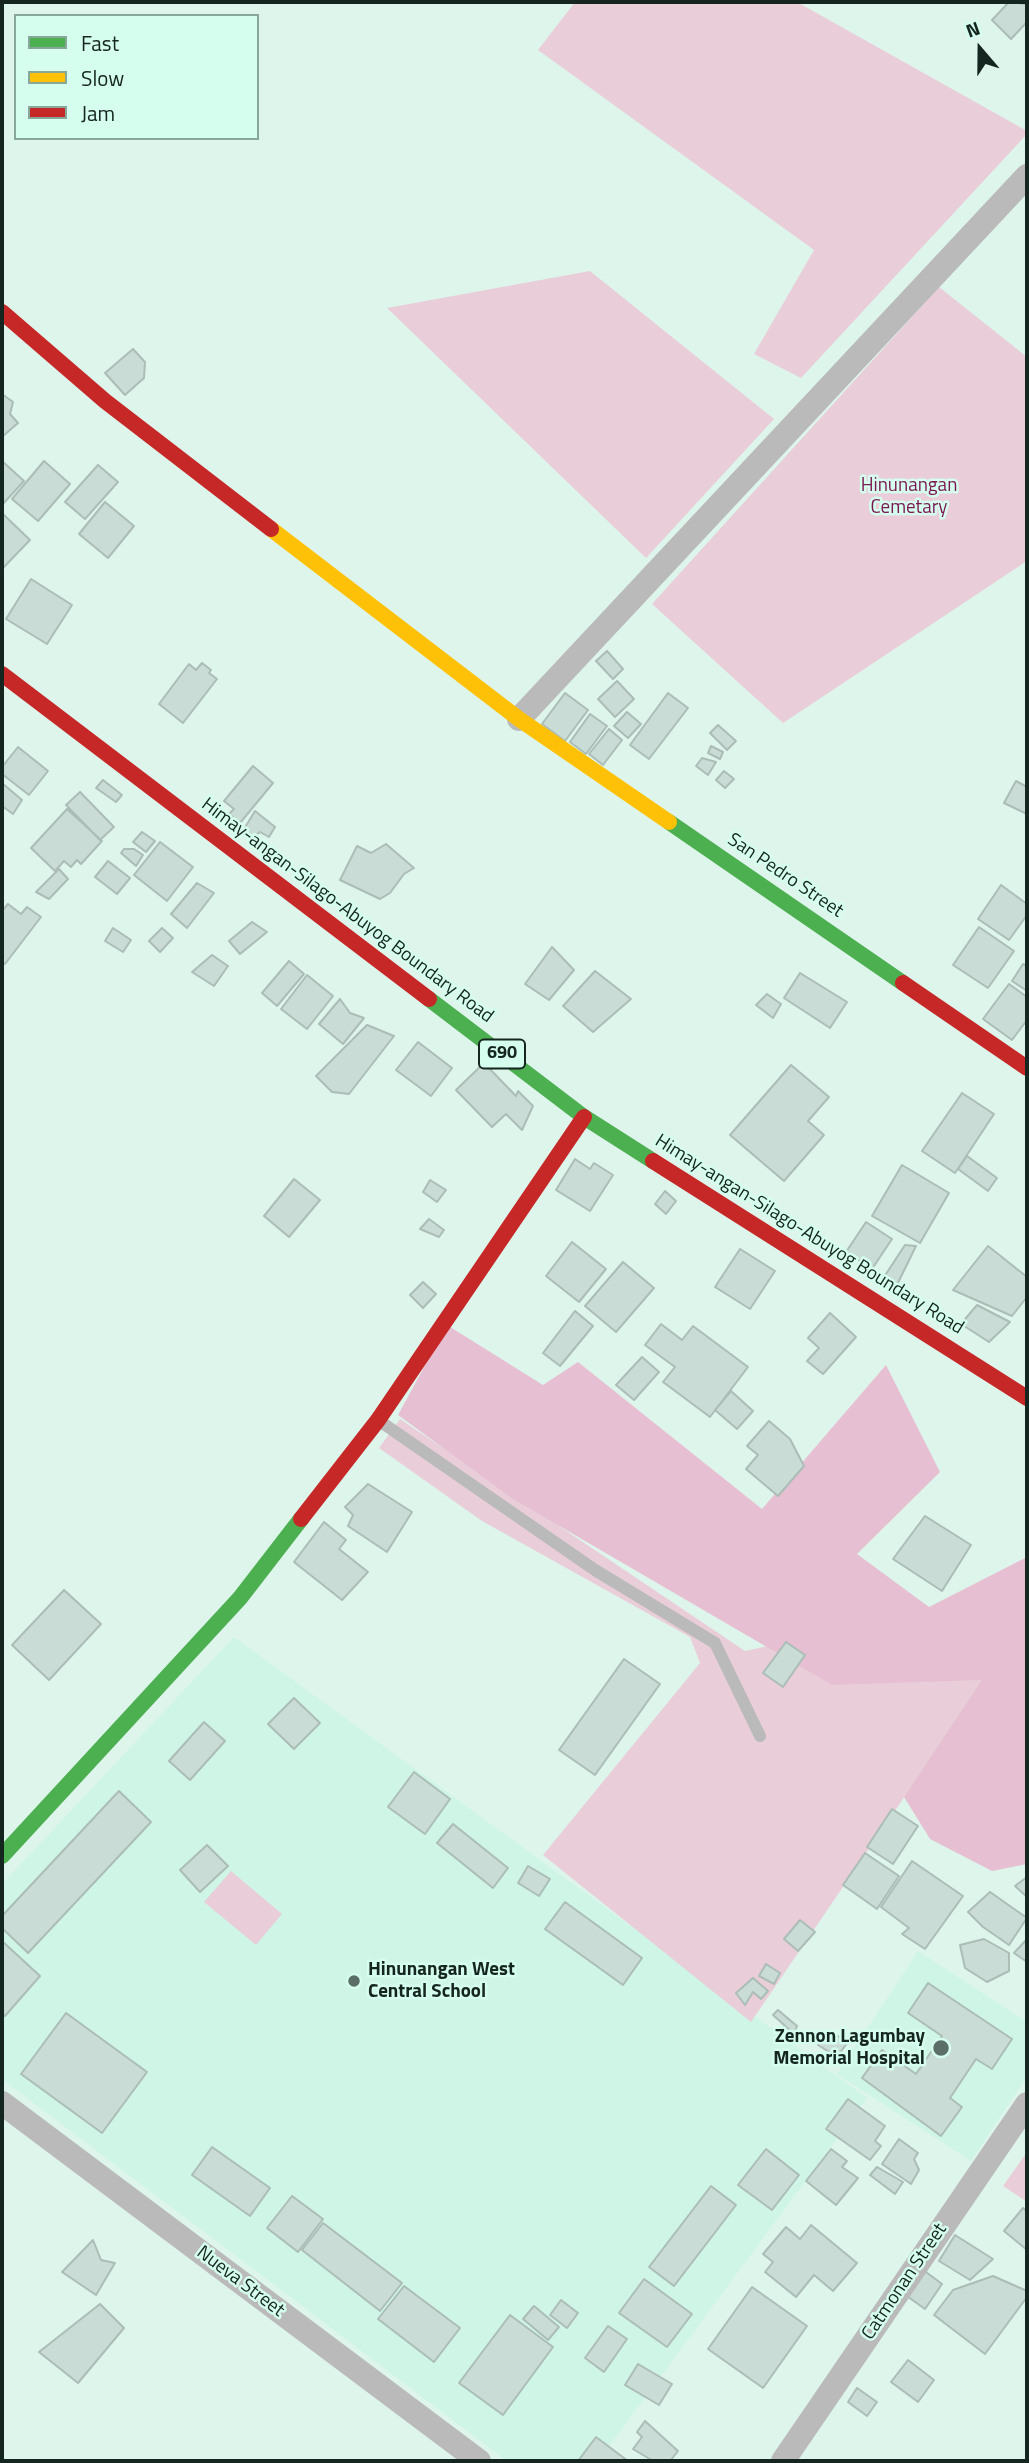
<!DOCTYPE html>
<html>
<head>
<meta charset="utf-8">
<style>
	body { margin:0 }
	#map { position:relative; width:1029px; height:2463px; overflow:hidden; background:#def5ec; font-family:"Titillium Web",sans-serif }
	canvas { display:block }
	.frame { position:absolute; inset:0; border:4px solid #15251f; pointer-events:none }
	.legend { position:absolute; left:14px; top:14px; width:245px; height:126px; box-sizing:border-box; background:#d5feee; border:2px solid #88a79b; margin:0; padding:9px 12px; list-style:none; font-size:21px; color:#15251f }
	.legend li { display:flex; align-items:center; gap:14px; height:35px }
	.legend b { width:35px; border:2px solid #88a79b }
	.north { position:absolute; left:945px; top:14px; width:70px; height:70px; -webkit-text-stroke:5px #d5feee; paint-order:stroke; rotate:340deg; font-size:19px; font-weight:700; line-height:28px; text-align:center; color:#15251f }
	.north::after { content:''; display:block; margin:auto; width:24px; height:32px; background:#15251f; clip-path:polygon(50% 0,100% 100%,50% 72%,0 100%) }
</style>
</head>
<body>
<div id="map">
<canvas width="1029" height="2463"></canvas>
<div class="frame"></div>
<ul class="legend">
<li><b style="height:9px;background:#4caf50"></b>Fast</li>
<li><b style="height:9px;background:#ffc107"></b>Slow</li>
<li><b style="height:9px;background:#c62828"></b>Jam</li>
</ul>
<div class="north">N</div>
</div>
<script>
const ctx = document.querySelector('canvas').getContext('2d');
ctx.lineJoin = 'round';
function fill(path, color) { ctx.fillStyle = color; ctx.fill(path, 'evenodd'); }
const shape = rows => new Path2D(rows.map(r => 'M' + r).join(''));
function strokePath(path, color, width, dash) { ctx.strokeStyle = color; ctx.lineWidth = width; ctx.lineCap = dash ? 'butt' : 'round'; ctx.setLineDash(dash || []); ctx.stroke(path); }
function write(font, color, halo, rows, align = 'center') {
  ctx.font = font + ' "Titillium Web",sans-serif'; ctx.lineWidth = 5; ctx.setLineDash([]); ctx.textBaseline = 'middle'; ctx.strokeStyle = halo; ctx.fillStyle = color; for (const [text, x, y, turn = 0] of rows) {
    ctx.save(); ctx.translate(x, y); ctx.rotate((+turn || 0) * Math.PI / 180); ctx.textAlign = isNaN(turn) ? turn : align; if (halo) ctx.strokeText(text, 0, 0); ctx.fillText(text, 0, 0); ctx.restore();
  }
}
fill(shape([
	[234,1637,867,2098,598,2461,507,2461,2,2079,2,1884],
	[918,1951,1027,2022,1027,2076,971,2161,837,2074]
]), '#cff5e6');
fill(shape([
	[575,2,797,2,1027,131,1027,134,801,378,754,354,814,250,538,50],
	[590,271,774,419,646,558,387,308],
	[939,287,1027,357,1027,561,783,723,652,604],
	[400,1419,745,1651,873,1623,986,1677,751,2022,543,1855,700,1663,690,1637,482,1521,379,1448],
	[231,1871,282,1914,256,1945,204,1902],
	[1027,2152,1027,2202,1003,2186]
]), '#e9ceda');
fill(shape([
	[447,1325,543,1385,578,1362,762,1509,886,1365,940,1472,857,1554,929,1607,1027,1557,1027,1864,992,1871,930,1839,904,1797,982,1680,832,1685,513,1499,398,1415]
]), '#e6c0d2');
const building = shape([
	[1009,2,1027,4,1027,22,1011,39,992,20,1009,2],
	[133,349,145,362,144,378,125,395,105,373,133,349],
	[2,394,13,402,10,414,18,423,2,437,2,394],
	[2,461,24,481,2,505,2,461],
	[44,461,70,484,38,521,12,499,44,461],
	[98,465,118,482,85,519,65,502,98,465],
	[105,502,134,526,108,558,79,534,105,502],
	[3,514,30,540,2,569,2,515,3,514],
	[31,579,72,605,47,644,6,619,31,579],
	[607,651,623,669,613,679,596,661,607,651],
	[202,663,211,670,209,673,217,679,183,723,159,704,189,664,196,670,202,663],
	[617,681,634,699,615,717,598,699,617,681],
	[565,693,588,710,565,741,542,724,565,693],
	[668,693,688,708,649,759,630,745,668,693],
	[627,712,641,724,628,738,614,726,627,712],
	[590,714,607,726,586,754,570,742,590,714],
	[718,725,736,741,727,750,710,733,718,725],
	[609,729,622,740,603,765,589,754,609,729],
	[711,746,723,752,720,759,708,753,711,746],
	[18,747,48,771,29,795,2,774,2,767,18,747],
	[702,758,716,762,708,775,696,766,702,758],
	[253,766,273,783,240,823,229,814,234,809,224,801,253,766],
	[724,771,734,779,725,788,716,780,724,771],
	[103,780,122,795,116,802,96,788,103,780],
	[1016,781,1027,787,1027,814,1004,803,1016,781],
	[2,783,22,800,13,814,2,806,2,783],
	[80,792,114,827,100,840,66,805,80,792],
	[67,809,102,841,81,864,77,860,71,867,64,861,55,871,31,848,67,809],
	[255,811,275,827,269,837,260,832,253,837,244,829,255,811],
	[142,832,155,841,146,852,133,842,142,832],
	[160,842,193,867,167,901,134,875,160,842],
	[386,844,414,868,404,874,390,893,380,899,340,880,357,846,371,853,386,844],
	[124,849,134,849,143,855,136,866,121,853,124,849],
	[108,861,130,878,117,894,95,877,108,861],
	[59,869,68,879,49,899,36,892,59,869],
	[197,883,214,893,187,928,171,914,197,883],
	[1001,885,1027,904,1027,915,1009,940,978,919,1001,885],
	[8,904,21,914,27,907,41,917,5,964,2,962,2,911,8,904],
	[252,922,267,932,240,954,229,941,252,922],
	[979,927,1014,951,988,988,953,965,979,927],
	[113,928,131,940,123,952,105,941,113,928],
	[162,928,173,938,160,952,149,941,162,928],
	[552,947,574,970,549,1000,525,984,552,947],
	[212,955,228,966,214,986,192,972,212,955],
	[289,961,304,974,277,1006,262,993,289,961],
	[1023,964,1027,966,1027,991,1012,981,1023,964],
	[595,971,631,999,593,1032,563,1006,595,971],
	[800,973,847,1002,830,1028,784,998,800,973],
	[307,975,333,996,307,1029,281,1009,307,975],
	[1009,984,1027,997,1027,1020,1012,1040,983,1019,1009,984],
	[767,994,781,1004,773,1018,756,1005,767,994],
	[340,999,350,1013,364,1018,343,1044,319,1024,340,999],
	[367,1025,394,1036,349,1094,332,1092,316,1076,367,1025],
	[418,1042,452,1068,431,1096,396,1070,418,1042],
	[484,1063,516,1096,518,1091,533,1106,522,1130,506,1114,492,1127,456,1090,484,1063],
	[791,1065,829,1097,808,1121,824,1135,784,1181,730,1135,791,1065],
	[962,1093,994,1114,955,1173,922,1151,962,1093],
	[967,1156,997,1178,988,1191,958,1169,967,1156],
	[575,1159,590,1169,594,1163,613,1175,590,1211,556,1190,575,1159],
	[902,1165,949,1193,920,1243,872,1216,902,1165],
	[294,1179,320,1200,289,1237,264,1216,294,1179],
	[430,1180,446,1190,437,1202,423,1192,430,1180],
	[665,1191,676,1201,666,1214,655,1204,665,1191],
	[429,1219,444,1230,439,1237,420,1229,429,1219],
	[866,1222,892,1239,872,1269,846,1252,866,1222],
	[572,1242,606,1269,579,1302,546,1276,572,1242],
	[905,1245,916,1246,895,1289,884,1277,905,1245],
	[988,1246,1027,1277,1027,1297,1012,1316,953,1290,988,1246],
	[740,1249,775,1271,750,1309,715,1287,740,1249],
	[623,1262,654,1288,616,1332,585,1306,623,1262],
	[423,1282,436,1294,423,1308,410,1295,423,1282],
	[977,1305,1010,1322,989,1342,961,1324,977,1305],
	[575,1311,593,1326,560,1366,543,1353,575,1311],
	[830,1313,856,1337,823,1374,807,1361,819,1348,808,1338,830,1313],
	[661,1324,682,1340,693,1326,748,1367,710,1417,663,1382,675,1367,645,1345,661,1324],
	[642,1357,659,1372,634,1400,616,1385,642,1357],
	[731,1391,753,1411,737,1429,715,1410,731,1391],
	[769,1421,790,1439,804,1466,778,1496,746,1469,758,1455,747,1446,769,1421],
	[368,1484,412,1512,387,1552,348,1526,353,1515,345,1507,368,1484],
	[925,1516,971,1545,942,1591,893,1559,925,1516],
	[324,1522,346,1540,339,1549,368,1572,342,1600,294,1562,324,1522],
	[64,1590,101,1624,49,1680,12,1645,64,1590],
	[786,1642,805,1655,783,1687,763,1673,786,1642],
	[624,1659,660,1684,595,1775,559,1750,624,1659],
	[294,1698,320,1723,294,1749,268,1724,294,1698],
	[204,1722,225,1741,190,1780,169,1761,204,1722],
	[414,1772,450,1799,425,1834,388,1807,414,1772],
	[119,1791,151,1822,28,1953,2,1928,2,1916,119,1791],
	[892,1809,918,1826,893,1864,867,1847,892,1809],
	[453,1824,508,1868,493,1888,437,1843,453,1824],
	[207,1845,228,1866,200,1892,180,1870,207,1845],
	[865,1853,899,1876,877,1909,843,1885,865,1853],
	[912,1861,963,1896,925,1949,902,1934,909,1928,881,1907,912,1861],
	[528,1866,550,1879,539,1896,518,1883,528,1866],
	[1027,1877,1027,1897,1015,1886,1027,1877],
	[990,1892,1027,1918,1009,1945,983,1927,968,1912,990,1892],
	[565,1902,642,1958,623,1985,545,1929,565,1902],
	[800,1920,815,1932,798,1951,784,1939,800,1920],
	[984,1939,1009,1953,1009,1971,987,1982,965,1968,960,1945,984,1939],
	[1027,1939,1027,1962,1014,1953,1027,1939],
	[2,1941,40,1976,5,2016,2,2013,2,1941],
	[766,1964,780,1973,774,1984,759,1976,766,1964],
	[753,1978,768,1991,761,1999,753,1992,745,2005,736,1993,753,1978],
	[928,1983,1012,2039,992,2069,976,2059,950,2098,962,2107,941,2136,862,2078,882,2050,916,2074,942,2036,908,2013,928,1983],
	[778,2010,797,2026,794,2034,773,2015,778,2010],
	[66,2013,147,2072,102,2133,21,2074,66,2013],
	[829,2031,848,2042,837,2057,818,2045,829,2031],
	[848,2099,885,2126,875,2141,881,2146,870,2160,826,2129,848,2099],
	[899,2139,918,2153,914,2159,919,2170,911,2184,882,2164,899,2139],
	[212,2147,270,2188,250,2216,192,2175,212,2147],
	[766,2149,799,2175,772,2210,738,2185,766,2149],
	[831,2149,847,2161,842,2167,858,2178,836,2205,806,2181,831,2149],
	[877,2167,903,2182,895,2194,870,2175,877,2167],
	[711,2186,736,2205,674,2286,649,2267,711,2186],
	[292,2196,323,2219,298,2252,267,2228,292,2196],
	[1023,2208,1027,2212,1027,2250,1004,2231,1023,2208],
	[323,2223,402,2283,380,2311,302,2250,323,2223],
	[811,2225,857,2263,833,2291,814,2275,796,2297,765,2272,773,2262,763,2254,786,2227,800,2239,811,2225],
	[955,2235,993,2259,970,2280,939,2261,955,2235],
	[93,2240,101,2260,115,2263,96,2295,62,2272,93,2240],
	[922,2269,942,2284,925,2309,904,2294,922,2269],
	[993,2276,1027,2291,1027,2297,985,2354,934,2315,953,2290,993,2276],
	[644,2279,692,2314,667,2347,619,2313,644,2279],
	[404,2286,460,2328,434,2362,378,2319,404,2286],
	[752,2287,807,2326,763,2388,708,2349,752,2287],
	[561,2300,578,2313,567,2328,550,2315,561,2300],
	[100,2304,124,2328,78,2383,39,2352,100,2304],
	[534,2306,559,2327,548,2340,523,2319,534,2306],
	[510,2315,553,2347,503,2415,459,2383,510,2315],
	[608,2326,627,2339,604,2372,585,2358,608,2326],
	[908,2360,934,2380,918,2402,891,2382,908,2360],
	[638,2364,672,2384,659,2405,625,2385,638,2364],
	[857,2388,877,2402,867,2416,848,2402,857,2388],
	[645,2421,678,2451,670,2461,653,2461,633,2449,642,2437,637,2432,645,2421],
	[596,2437,628,2461,578,2461,596,2437]
]);
fill(building, '#cadcd6');
strokePath(building, '#abbdb6', 2);
strokePath(shape([
	[381,1422,595,1570,715,1643,760,1736]
]), '#bababa', 12);
strokePath(shape([
	[519,719,1027,176],
	[2,2103,479,2461],
	[783,2461,1027,2104]
]), '#bababa', 24);
strokePath(shape([
	[669,822,903,983],
	[429,999,584,1117,653,1161],
	[2,1856,240,1598,301,1519]
]), '#4caf50', 16);
strokePath(shape([
	[271,529,519,719,669,822]
]), '#ffc107', 16);
strokePath(shape([
	[2,312,105,401,271,529],
	[2,674,429,999],
	[903,983,1027,1068],
	[653,1161,1027,1398],
	[301,1519,378,1420,584,1117]
]), '#c62828', 16);
for (const [x, y, r, color] of [
	[354,1981,7,"#5b6e67"],
	[941,2048,9,"#5b6e67"]
]) { const dot = new Path2D(); dot.arc(x, y, r, 0, 2 * Math.PI); ctx.fillStyle = color; ctx.fill(dot); strokePath(dot, '#d5feee', 2.5); }
for (const [x, y, w] of [
	[502,1054,46]
]) { const box = new Path2D(); box.roundRect(x - w / 2, y - 14.5, w, 29, 5); ctx.fillStyle = '#d5feee'; ctx.fill(box); strokePath(box, '#15251f', 2); }
write('bold 18px', '#15251f', null, [
	["690",502,1054]
]);
write('19px', '#7d1650', '#d5feee', [
	["Hinunangan",909,486],
	["Cemetary",909,508]
]);
write('19px', '#15251f', '#d5feee', [
	["San Pedro Street",785,876,34],
	["Himay-angan-Silago-Abuyog Boundary Road",347,911,37],
	["Himay-angan-Silago-Abuyog Boundary Road",809,1235,32],
	["Nueva Street",240,2282,37],
	["Catmonan Street",905,2282,-56]
]);
write('bold 19px', '#15251f', '#d5feee', [
	["Hinunangan West",368,1970],
	["Central School",368,1992],
	["Zennon Lagumbay",925,2037,"right"],
	["Memorial Hospital",925,2059,"right"]
], 'left');
</script>
</body>
</html>
